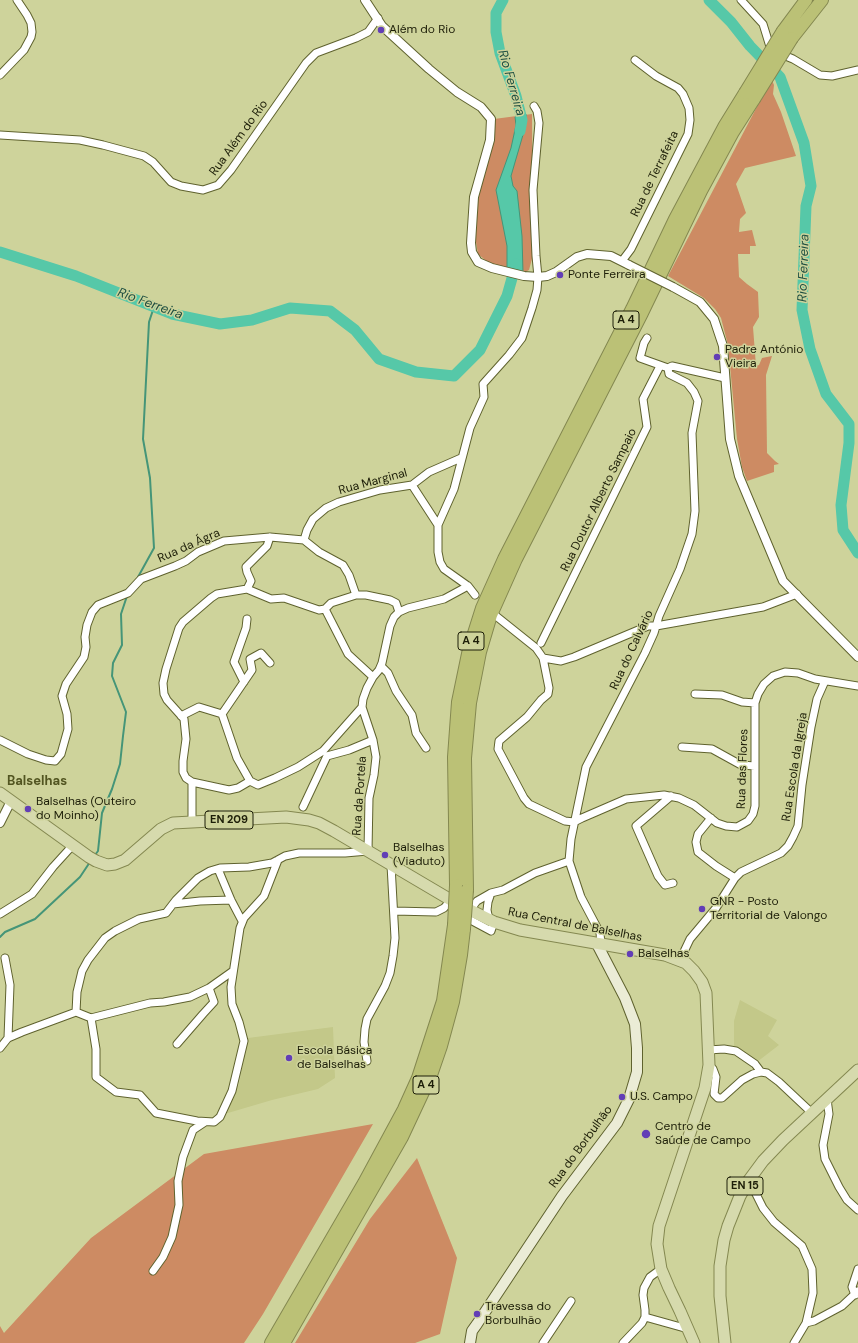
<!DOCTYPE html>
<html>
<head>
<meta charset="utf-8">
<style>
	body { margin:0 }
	canvas { display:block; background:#ced39b }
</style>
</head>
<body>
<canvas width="858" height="1343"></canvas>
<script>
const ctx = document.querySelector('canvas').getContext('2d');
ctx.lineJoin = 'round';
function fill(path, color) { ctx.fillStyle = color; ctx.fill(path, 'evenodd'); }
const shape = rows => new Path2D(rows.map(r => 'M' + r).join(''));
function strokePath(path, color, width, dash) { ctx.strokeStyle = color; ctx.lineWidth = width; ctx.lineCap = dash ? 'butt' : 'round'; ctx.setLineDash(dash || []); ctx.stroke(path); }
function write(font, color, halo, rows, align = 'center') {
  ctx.font = font + ' "DM Sans",sans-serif'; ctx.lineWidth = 3; ctx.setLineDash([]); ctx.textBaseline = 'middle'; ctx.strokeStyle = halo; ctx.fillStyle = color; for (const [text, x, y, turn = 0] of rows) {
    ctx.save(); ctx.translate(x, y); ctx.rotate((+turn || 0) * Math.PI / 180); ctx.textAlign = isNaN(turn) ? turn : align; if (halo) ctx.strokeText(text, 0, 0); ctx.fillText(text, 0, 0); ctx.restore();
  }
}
fill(shape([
	[740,1000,777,1020,768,1036,779,1045,757,1062,744,1054,741,1050,734,1048,734,1021],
	[333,1027,335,1078,318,1089,272,1100,228,1113,225,1113,239,1084,248,1038]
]), '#c3c889');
fill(shape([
	[770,76,774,85,773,94,781,112,796,156,745,168,736,184,746,213,740,219,739,232,752,230,756,246,750,246,750,254,738,254,739,277,747,284,758,292,759,317,753,327,756,366,759,365,762,358,772,356,766,375,767,453,775,461,779,464,774,465,774,472,747,481,742,467,737,439,728,345,721,318,715,309,704,298,668,276,760,101,757,98],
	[532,114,533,255,529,270,523,273,491,265,478,254,476,242,476,219,478,199,494,140,494,119],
	[373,1124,263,1314,244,1343,0,1343,0,1326,4,1333,91,1238,204,1154],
	[417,1158,457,1258,440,1334,415,1343,295,1343,370,1219]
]), '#cd8b63');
const water = shape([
	[526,115,525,128,511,176,513,186,517,191,522,236,523,273,507,269,507,246,496,190,511,148,516,125,515,117,526,115]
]);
fill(water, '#56c8a8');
strokePath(water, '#459578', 1);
strokePath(shape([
	[138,577,154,548,150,478,143,439,149,322,154,307],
	[95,855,98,851,102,813,112,789,120,764,123,736,126,712,112,676,113,663,122,645,121,614,127,596],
	[0,937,5,932,35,919,80,877,90,862]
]), '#459578', 2);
strokePath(shape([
	[503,0,496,13,496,32,500,53,516,96,522,120,520,131],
	[709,0,731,22,750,46,780,77,804,143,811,186,806,206,802,310,810,349,826,394,849,424,849,443,841,505,843,530,858,553],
	[0,252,76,276,172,314,220,324,252,320,290,308,330,311,355,330,379,359,416,372,454,376,480,350,507,296,516,264]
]), '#56c8a8', 11);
const minor = shape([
	[741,0,763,24,771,50,793,59,820,75,832,76,858,70],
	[0,75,24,50,31,37,32,32,31,23,27,15,17,0],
	[0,135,80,140,103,145,144,156,153,162,171,182,181,186,203,190,218,185,231,170,306,63,316,53,356,38,368,32,378,18],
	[622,261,631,249,688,134,690,120,689,108,683,94,678,88,656,76,635,60],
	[647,338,644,343,640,358,668,368,672,366,725,378],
	[412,485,438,525],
	[304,540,307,530,313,519,326,508,339,502,380,490,412,485,429,472,461,458],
	[247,589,271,599,284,598,319,610,325,609,348,654,373,677],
	[247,589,251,581,247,572,246,567,267,546,270,537],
	[475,595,468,586,444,569,440,562,438,552,438,525,454,489,470,428,484,397,483,384,509,355,522,338,532,308,537,290,538,277,536,256,533,190,539,123,537,111,534,106],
	[325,609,331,603,356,595],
	[496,616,536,648,543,658,549,688,548,694,541,700,527,717,499,741,498,749,524,798,529,804,565,821,574,822],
	[541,643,647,427,643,399,660,366],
	[543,658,561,661,574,657,648,626,656,626,763,607,797,594],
	[381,666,388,673,396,691,412,715,416,733,426,748],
	[244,682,234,662,246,628,247,619],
	[695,694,722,695,742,702,755,703],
	[181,716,199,707,222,714],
	[0,740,28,754,46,760,55,761,61,754,68,729,67,714,62,696,66,684,84,657,86,647,85,637,87,625,92,612,98,605,128,593,141,579,175,566,186,561,198,552,224,541,270,537,304,540,319,552,343,565,349,575,356,595,366,595,390,600,396,603,399,612],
	[682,747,712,749,741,765,755,766],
	[250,781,237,758,222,714,252,670,250,659,261,653,270,663],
	[192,782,186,778,183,772,183,761,186,739,184,719,167,700,164,694,163,683,166,669,179,628,183,622,211,598,217,594,247,589],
	[671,796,636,826,658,876,665,885,673,883],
	[303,807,327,756,349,750,373,740],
	[711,818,698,834,696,842,698,852,716,866,735,878],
	[192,822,192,782,229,790,238,788,250,781,258,785,275,778,298,767,323,751,362,707],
	[574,822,582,818,626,799,664,795,679,798,694,805,717,823,726,826,737,827,748,821,753,814,755,806,755,703,758,694,764,684,773,676,785,672,798,673,815,679,858,686],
	[218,869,231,900,242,921],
	[173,904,200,901,231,900],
	[394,911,436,912,444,908,451,900],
	[472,911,473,906,477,901,491,893,503,890,535,873,569,861],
	[0,914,32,894,53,867,73,845],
	[463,916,491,931,494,922],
	[489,920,487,910,488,902,491,893],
	[601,944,600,933,581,897,569,861,571,839,586,767,645,653,654,633,659,616,680,569,692,534,695,511,692,433,698,401,694,392,687,383,669,374,668,368],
	[5,958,10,985,8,1038],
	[680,960,690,939,716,908,735,878,741,872,781,853,788,846,793,837,798,826,802,785,811,727,817,699,825,681],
	[76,1012,77,992,82,971,88,960,105,938,115,931,139,919,166,913,176,900,198,878,210,871,220,868,249,867,272,863,285,856,299,853,345,853,368,851,369,798,374,775,376,757,373,740,362,707,363,699,367,688,373,677,379,670,382,663,390,626,394,617,399,612,408,608,444,599,468,586],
	[76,1012,91,1018,150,1003,164,1002,190,997,209,988,233,971],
	[91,1018,96,1049,96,1077,116,1092,140,1095,156,1113,197,1121,214,1122,220,1117,232,1091,244,1041,239,1022,232,1004,231,987,240,928,244,918,264,896,278,860],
	[177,1044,203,1014,214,1002,209,988],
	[0,1048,8,1038,22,1032,76,1012],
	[708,1050,724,1049,736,1051,755,1064,761,1072],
	[367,1061,364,1042,365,1029,367,1019,385,986,390,973,393,956,395,938,391,865],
	[709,1065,713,1069,716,1077,714,1094,718,1098,722,1098,742,1080,753,1074,761,1072,767,1073,779,1082,812,1113],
	[827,1099,829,1114,823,1145,825,1159,839,1187,847,1200,858,1210],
	[749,1180,763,1208,774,1222,802,1246,812,1269,813,1293,806,1323,794,1343],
	[153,1271,163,1257,172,1237,179,1205,178,1181,183,1157,193,1130,205,1122],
	[855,1295,852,1287,858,1269],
	[645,1317,688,1329],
	[806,1323,814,1321,842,1306,858,1291],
	[543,1343,571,1301],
	[623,1343,642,1323,645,1317,645,1310,643,1295,644,1288,650,1277,661,1269]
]);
const tertiary = shape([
	[365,0,382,26,429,69,457,92,481,107,491,119,490,140,474,197,471,243,472,252,478,262,492,268,524,276,538,277,547,276,556,272,577,257,587,254,611,256,629,265],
	[673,287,700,302,714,319,723,346,730,439,739,476,783,581,858,657],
	[0,823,11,801]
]);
const secondary = shape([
	[470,1343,472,1331,477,1324,562,1196,617,1123,629,1099,637,1072,637,1048,635,1024,625,998,597,944]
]);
const primary = shape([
	[0,793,89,857,96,861,107,865,115,864,125,860,161,829,173,823,286,817,309,820,319,823,334,831,456,903,494,922,520,930,665,955,686,963,694,971,702,982,706,993,709,1065,705,1088,659,1226,657,1244,661,1269,669,1288,680,1311,694,1343],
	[725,1343,720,1296,720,1266,724,1240,728,1226,740,1196,749,1180,763,1161,783,1140,858,1070]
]);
const motorway = shape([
	[783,31,806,0],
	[792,38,822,0],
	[456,885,454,757,458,702,469,649,482,608,504,559,632,309,675,219,724,127,745,93],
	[467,890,465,758,470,703,480,652,491,615,516,559,642,313,701,191,733,132,754,99],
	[271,1343,364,1183,404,1109,418,1078,443,1001,454,925],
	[284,1343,402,1137,431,1075,441,1046,453,1002,461,955,464,929]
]);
strokePath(minor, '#5f622e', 9);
strokePath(tertiary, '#5f622e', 10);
strokePath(secondary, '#5f622e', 12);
strokePath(primary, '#848850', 13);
strokePath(motorway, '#848850', 14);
strokePath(minor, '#fff', 7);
strokePath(tertiary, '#fff', 8);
strokePath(secondary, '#ebecd6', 10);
strokePath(primary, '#d6daad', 11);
strokePath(motorway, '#bbc176', 12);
const tertiaryBridge = shape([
	[629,265,673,287]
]);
const motorwayBridge = shape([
	[745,93,783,31],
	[754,99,792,38],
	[454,925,456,885],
	[464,929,467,890]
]);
strokePath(tertiaryBridge, '#5f622e', 10, []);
strokePath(motorwayBridge, '#848850', 14, []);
strokePath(tertiaryBridge, '#fff', 8);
strokePath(motorwayBridge, '#bbc176', 12);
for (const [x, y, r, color] of [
	[381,30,4,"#623eb6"],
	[560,275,4,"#623eb6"],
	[717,357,4,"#623eb6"],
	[28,809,4,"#623eb6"],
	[385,855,4,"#623eb6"],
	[702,909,4,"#623eb6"],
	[630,954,4,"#623eb6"],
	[289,1058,4,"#623eb6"],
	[622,1097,4,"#623eb6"],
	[646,1134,5,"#623eb6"],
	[477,1314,4,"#623eb6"]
]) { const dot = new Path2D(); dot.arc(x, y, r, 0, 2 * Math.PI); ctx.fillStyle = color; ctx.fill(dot); strokePath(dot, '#ced39b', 1.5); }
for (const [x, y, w] of [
	[626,320,26],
	[471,641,26],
	[229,820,48],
	[426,1085,26],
	[745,1186,36]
]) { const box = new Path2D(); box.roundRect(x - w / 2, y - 9, w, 18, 3); ctx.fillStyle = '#ced39b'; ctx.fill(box); strokePath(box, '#1d1e08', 1); }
write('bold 11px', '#1d1e08', null, [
	["A 4",626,320],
	["A 4",471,641],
	["EN 209",229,820],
	["A 4",426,1085],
	["EN 15",745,1186]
]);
write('12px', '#1d1e08', '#ced39b', [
	["Além do Rio",389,30],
	["Ponte Ferreira",568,275],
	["Padre António",725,350],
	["Vieira",725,364],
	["Balselhas (Outeiro",36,802],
	["do Moinho)",36,816],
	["Balselhas",393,848],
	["(Viaduto)",393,862],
	["GNR - Posto",710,902],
	["Territorial de Valongo",710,916],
	["Balselhas",638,954],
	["Escola Básica",297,1051],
	["de Balselhas",297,1065],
	["U.S. Campo",630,1097],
	["Centro de",655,1127],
	["Saúde de Campo",655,1141],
	["Travessa do",485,1307],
	["Borbulhão",485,1321]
], 'left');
write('12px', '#1d1e08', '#ced39b', [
	["Rua Além do Rio",239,138,-54],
	["Rua de Terrafeita",655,174,-64],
	["Rua Marginal",373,482,-15],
	["Rua Doutor Alberto Sampaio",599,500,-64],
	["Rua da Ágra",189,546,-24],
	["Rua do Calvário",632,650,-65],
	["Rua Escola da Igreja",795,767,-81],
	["Rua das Flores",743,769,-88],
	["Rua da Portela",360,796,-86],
	["Rua Central de Balselhas",575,925,11],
	["Rua do Borbulhão",581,1147,-54]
]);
write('italic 13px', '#1d4e40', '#ced39b', [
	["Rio Ferreira",511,83,74],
	["Rio Ferreira",804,268,-88],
	["Rio Ferreira",150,304,20]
]);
write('bold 13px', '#525521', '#ced39b', [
	["Balselhas",37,782]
]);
</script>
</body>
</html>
